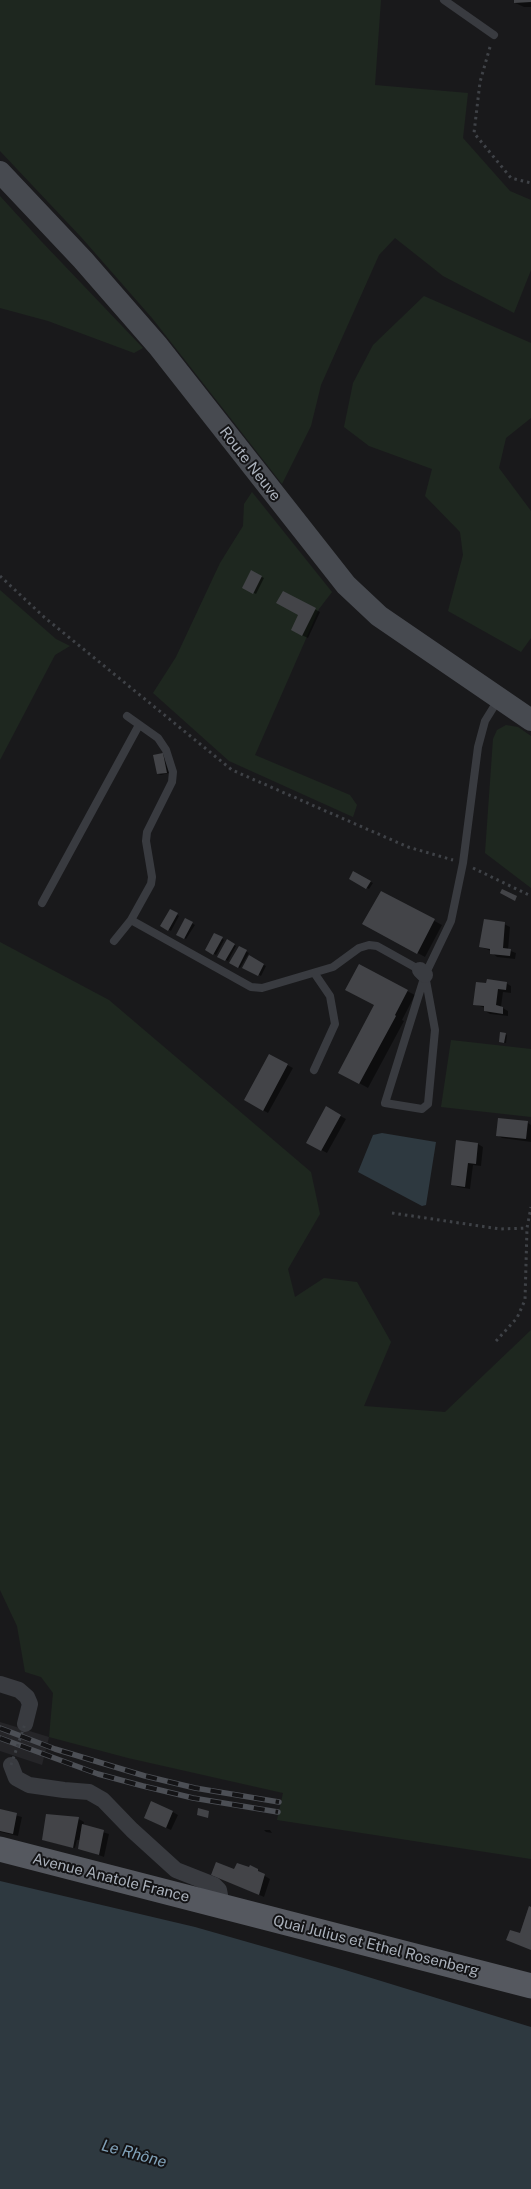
<!DOCTYPE html>
<html>
<head>
<meta charset="utf-8">
<style>
	body { margin:0 }
	canvas { display:block; background:#19191b }
</style>
</head>
<body>
<canvas width="531" height="2189"></canvas>
<script>
const ctx = document.querySelector('canvas').getContext('2d');
ctx.lineJoin = 'round';
function fill(path, color) { ctx.fillStyle = color; ctx.fill(path, 'evenodd'); }
const shape = rows => new Path2D(rows.map(r => 'M' + r).join(''));
function strokePath(path, color, width, dash) { ctx.strokeStyle = color; ctx.lineWidth = width; ctx.lineCap = dash ? 'butt' : 'round'; ctx.setLineDash(dash || []); ctx.stroke(path); }
function write(font, color, halo, rows, align = 'center') {
  ctx.font = font + ' "Public Sans",sans-serif'; ctx.lineWidth = 4; ctx.setLineDash([]); ctx.textBaseline = 'middle'; ctx.strokeStyle = halo; ctx.fillStyle = color; for (const [text, x, y, turn = 0] of rows) {
    ctx.save(); ctx.translate(x, y); ctx.rotate((+turn || 0) * Math.PI / 180); ctx.textAlign = isNaN(turn) ? turn : align; if (halo) ctx.strokeText(text, 0, 0); ctx.fillText(text, 0, 0); ctx.restore();
  }
}
fill(shape([
	[0,1722,49,1737,42,1765,0,1751]
]), '#252528');
fill(shape([
	[0,0,381,0,375,85,468,93,463,138,510,191,531,200,531,270,514,313,443,276,395,238,379,255,321,385,311,426,282,484,152,318,81,237,0,151],
	[0,196,41,241,143,348,134,353,48,321,0,308],
	[424,296,531,343,531,418,506,438,499,468,531,511,531,638,521,652,448,611,463,555,460,532,425,496,432,469,369,446,344,427,353,383,373,345],
	[252,492,332,592,319,609,255,755,350,795,357,805,353,817,229,761,153,693,176,657,220,563,243,526,244,504],
	[0,590,56,639,70,646,55,655,0,760],
	[506,725,518,727,531,736,531,888,485,853,493,739,497,730],
	[0,942,109,1000,311,1172,320,1214,288,1269,295,1297,324,1278,357,1282,391,1342,364,1406,445,1412,531,1330,531,1859,277,1820,283,1793,128,1758,49,1737,53,1693,41,1677,25,1672,17,1626,0,1590],
	[451,1040,531,1049,531,1117,441,1107]
]), '#1e271f');
fill(shape([
	[382,1133,436,1142,426,1205,422,1206,358,1172,373,1135],
	[0,1881,195,1927,342,1969,531,2027,531,2189,0,2189]
]), '#2e3940');
fill(shape([
	[515,0,531,0,531,7,524,7,515,3],
	[252,572,264,578,256,594,244,588],
	[283,592,320,612,308,638,297,633,300,614],
	[163,754,165,755,169,773,161,775,158,774],
	[354,873,373,883,369,889,351,879],
	[381,892,442,925,425,957,364,924],
	[170,910,179,916,171,931,162,925],
	[185,919,195,925,186,939,177,934],
	[504,924,510,927,508,950,516,953,515,959,497,957,492,953,491,951,481,947],
	[215,934,224,940,216,955,207,949],
	[227,941,236,946,228,961,219,956],
	[239,948,249,953,240,968,231,963],
	[249,957,266,966,261,976,244,967],
	[506,983,511,986,511,993,503,992,501,1007,508,1011,508,1016,490,1014,485,1011,485,1008,474,1004,487,985],
	[407,991,415,995,402,1020,404,1021,368,1088,339,1072,375,1005],
	[505,1034,507,1035,506,1043,500,1042],
	[270,1056,293,1068,268,1113,245,1100],
	[326,1108,346,1119,327,1153,308,1143],
	[528,1123,531,1125,531,1142,502,1138,497,1135],
	[478,1144,483,1147,481,1166,473,1165,470,1189,458,1187,452,1184],
	[0,1811,22,1817,18,1836,0,1832],
	[173,1812,178,1815,171,1830,151,1821],
	[79,1819,84,1822,83,1826,109,1834,104,1857,79,1848,81,1840,77,1840,75,1848,43,1840],
	[264,1830,270,1830,272,1833,266,1832],
	[250,1867,270,1879,264,1897,213,1875,249,1869]
]), '#0007');
fill(shape([
	[514,0,531,0,531,2,514,3],
	[251,570,262,576,253,594,242,588],
	[283,591,316,608,302,636,291,630,298,615,276,603],
	[163,753,167,773,157,774,153,755],
	[353,871,371,881,366,889,349,879],
	[502,889,517,896,515,901,500,893],
	[381,891,435,919,417,954,362,924],
	[170,909,178,913,168,931,160,926],
	[185,918,193,922,184,939,176,935],
	[484,919,505,922,503,948,511,949,510,956,490,954,490,949,479,947],
	[214,933,223,937,213,955,205,950],
	[227,939,235,944,225,961,217,957],
	[239,946,247,950,238,968,229,963],
	[249,955,264,964,258,976,242,968],
	[359,964,408,990,395,1015,396,1016,359,1084,338,1073,374,1005,345,990],
	[487,979,507,982,506,990,498,989,496,1005,503,1007,503,1014,484,1011,484,1006,473,1005,476,982,486,983],
	[500,1032,506,1033,504,1043,499,1042],
	[269,1054,288,1064,263,1111,244,1100],
	[326,1106,341,1115,321,1151,306,1143],
	[498,1118,528,1121,526,1139,496,1136],
	[456,1140,478,1143,476,1164,468,1163,465,1187,451,1185],
	[151,1801,173,1811,166,1828,144,1818],
	[198,1808,209,1811,208,1818,197,1815],
	[0,1809,17,1813,13,1834,0,1831],
	[46,1814,79,1817,73,1848,42,1840],
	[82,1824,104,1830,99,1855,78,1849],
	[216,1862,234,1869,237,1863,249,1867,250,1865,258,1869,258,1871,265,1874,259,1895,211,1875],
	[529,1906,531,1907,531,1950,506,1940,510,1930,520,1933]
]), '#434448');
strokePath(shape([
	[490,47,480,82,474,133,511,178,531,183],
	[0,576,44,617,232,770,408,847,453,860],
	[473,868,531,896],
	[392,1213,500,1229,527,1228],
	[496,1341,517,1318,525,1300,527,1228,531,1207]
]), '#3f4247', 3, [2.5, 4]);
strokePath(shape([
	[444,0,494,35],
	[42,903,139,725],
	[131,920,251,987,262,988,333,967,359,948,369,945,377,946,420,970],
	[114,941,131,920,151,884,152,877,146,841,147,832,172,782,173,772,166,750,158,738,127,716],
	[425,975,435,1030,428,1104,422,1109,385,1103,425,975,451,921,463,863,478,747,485,721,498,700],
	[314,1070,335,1024,330,996,315,974]
]), '#393b40', 8);
strokePath(shape([
	[420,970,425,975],
	[0,1684,19,1690,27,1697,30,1704,25,1724],
	[11,1765,16,1778,29,1785,64,1790,89,1792,103,1800,132,1830,176,1870,214,1885,219,1890,222,1906]
]), '#393b40', 16);
strokePath(shape([
	[0,172,83,260,158,346,346,585,379,616,531,720]
]), '#474a50', 22);
strokePath(shape([
	[0,1849,531,1986]
]), '#55585f', 25);
const rail = shape([
	[0,1728,55,1749,145,1776,195,1788,279,1802],
	[0,1738,98,1774,143,1786,193,1798,278,1812]
]);
strokePath(rail, '#4c4f55', 5.5);
strokePath(rail, '#141416', 4, [11]);
strokePath(shape([
	[11,1765,25,1724]
]), '#3f4247', 3, [2.5, 4]);
write('15px', '#aab1bb', '#141416', [
	["Route Neuve",250,464,52],
	["Avenue Anatole France",111,1878,14],
	["Quai Julius et Ethel Rosenberg",376,1946,14]
]);
write('italic 16px', '#80a1b8', '#141416', [
	["Le Rhône",134,2154,15]
]);
</script>
</body>
</html>
